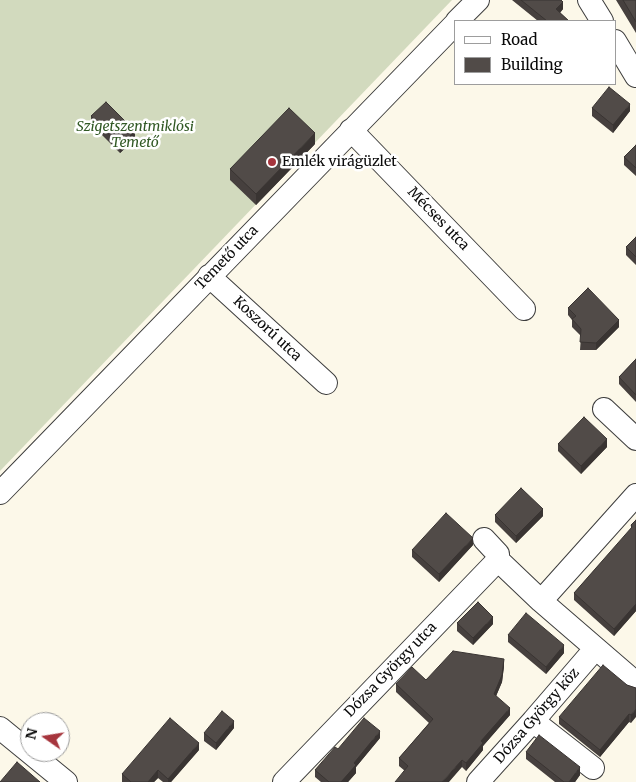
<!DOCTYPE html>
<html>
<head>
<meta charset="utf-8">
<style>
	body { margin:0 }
	#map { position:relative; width:636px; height:782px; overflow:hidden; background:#fcf8e9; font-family:Merriweather,serif }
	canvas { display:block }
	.legend { position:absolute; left:454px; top:20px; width:162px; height:65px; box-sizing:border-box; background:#fff; border:1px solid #9d9d9d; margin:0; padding:6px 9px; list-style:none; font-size:15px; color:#0a0a0a }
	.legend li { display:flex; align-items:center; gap:10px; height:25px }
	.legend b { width:25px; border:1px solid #9d9d9d }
	.north { position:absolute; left:20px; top:712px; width:50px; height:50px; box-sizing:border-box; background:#fff; border:1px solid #9d9d9d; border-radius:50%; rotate:283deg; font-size:14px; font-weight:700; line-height:20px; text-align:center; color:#0a0a0a }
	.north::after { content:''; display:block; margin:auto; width:18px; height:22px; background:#a6353d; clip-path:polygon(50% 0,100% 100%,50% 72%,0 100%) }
</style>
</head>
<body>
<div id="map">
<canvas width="636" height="782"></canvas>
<ul class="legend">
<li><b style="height:6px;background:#fff"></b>Road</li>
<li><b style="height:14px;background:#514b48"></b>Building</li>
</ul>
<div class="north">N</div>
</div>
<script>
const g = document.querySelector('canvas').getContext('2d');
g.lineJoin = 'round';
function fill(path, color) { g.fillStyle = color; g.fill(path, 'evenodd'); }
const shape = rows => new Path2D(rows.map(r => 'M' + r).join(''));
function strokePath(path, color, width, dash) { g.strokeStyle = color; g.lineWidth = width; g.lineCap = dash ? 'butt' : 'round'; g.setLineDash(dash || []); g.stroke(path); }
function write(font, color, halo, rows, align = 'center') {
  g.font = font + ' Merriweather,serif'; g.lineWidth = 5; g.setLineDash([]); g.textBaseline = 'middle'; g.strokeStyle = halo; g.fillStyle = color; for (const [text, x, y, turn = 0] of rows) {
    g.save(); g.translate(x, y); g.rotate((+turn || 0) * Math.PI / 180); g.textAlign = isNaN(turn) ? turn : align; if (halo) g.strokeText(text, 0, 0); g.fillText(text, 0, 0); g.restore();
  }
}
const cemetery = shape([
	[0,0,452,0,0,471]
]);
const minor = shape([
	[589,0,602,21],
	[457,21,478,0],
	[615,41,636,76],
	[351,130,524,309],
	[209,276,326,383],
	[604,409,636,439],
	[0,493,455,24],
	[484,539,498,554,498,560,541,601,636,683],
	[541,601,636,495],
	[533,721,593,768],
	[0,728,66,782],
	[284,782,498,560],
	[478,782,533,721,595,649]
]);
const wall = shape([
	[512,0,561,0,563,9,560,13,569,21,538,21],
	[616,0,636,0,636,33],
	[592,108,630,111,613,133,592,116],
	[91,116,135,139,120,153,91,124],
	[315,144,256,205,230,180,230,169],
	[636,145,636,176,624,165,624,157],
	[636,237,636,265,626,255,626,247],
	[568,308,619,327,596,350,580,350,581,336,572,327,572,320,568,315],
	[636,359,636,402,619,384,619,377],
	[558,444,607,447,581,474,558,451],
	[495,515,543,516,516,543,495,522],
	[636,520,636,611,614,636,574,600,574,593,631,529,631,525],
	[473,545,439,582,412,557,412,550],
	[457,623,493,624,473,645,457,631],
	[508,635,564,653,546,674,508,642],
	[504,666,502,682,496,696,510,715,483,746,483,750,466,771,462,767,405,771,399,766,399,758,429,723,396,692,396,684],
	[627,685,636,688,631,723,629,722,600,757,559,724,559,717],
	[234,728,216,750,204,741,204,733],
	[380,738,356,767,356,773,348,782,321,782,315,777,315,770,338,749],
	[199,750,171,782,163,782,158,778,154,782,122,782,122,774],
	[526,752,580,775,575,782,555,782,526,759]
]);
const shadedWall = shape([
	[563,2,563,9,556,17,556,9],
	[630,104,630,111,613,133,613,125],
	[135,131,135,139,120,153,120,146],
	[315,133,315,144,256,205,256,194],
	[619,320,619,327,596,350,596,343],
	[607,439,607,447,581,474,581,466],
	[543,509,543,516,516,543,516,536],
	[473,538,473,545,439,582,439,574],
	[636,604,636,611,614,636,614,629],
	[493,617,493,624,473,645,473,638],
	[564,645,564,653,546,674,546,667],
	[504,659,504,666,502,682,494,701,494,694],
	[510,708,510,715,483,746,483,750,466,771,466,763,481,741],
	[636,709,636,717,631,723,631,715],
	[629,714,629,722,600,757,600,750],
	[234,721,234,728,216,750,216,743],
	[380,731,380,738,356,767,356,773,348,782,341,782,354,763],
	[199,743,199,750,171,782,168,782,168,779],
	[462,760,462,767,449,782,442,782],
	[580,767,580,775,575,782,569,782],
	[158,770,158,778,154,782,148,782]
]);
const building = shape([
	[521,0,561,0,563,2,556,9,569,21,547,21,521,0],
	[623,0,636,0,636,22,623,0],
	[609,87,630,104,613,125,592,108,609,87],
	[106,102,135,131,120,146,91,116,106,102],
	[289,108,315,133,256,194,230,169,289,108],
	[636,145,636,168,624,157,636,145],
	[636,237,636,257,626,247,636,237],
	[588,288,619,320,596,343,580,342,581,329,572,319,576,316,568,308,588,288],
	[636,359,636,395,619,377,636,359],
	[584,417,607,439,581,466,558,444,584,417],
	[521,488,543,509,516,536,495,515,521,488],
	[446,513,473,538,439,574,412,550,446,513],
	[636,520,636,604,614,629,574,593,632,527,631,525,636,520],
	[478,602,493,617,473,638,457,623,478,602],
	[526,613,564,645,546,667,508,635,526,613],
	[453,651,504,659,502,675,494,694,510,708,481,741,483,743,466,763,462,760,442,782,395,782,408,766,399,758,433,719,396,684,412,667,426,680,453,651],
	[603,665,627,685,636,688,636,709,631,715,629,714,600,750,559,717,603,665],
	[222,711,234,721,216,743,204,733,222,711],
	[170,718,199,743,168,779,158,770,148,782,131,782,122,774,170,718],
	[364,718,380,731,354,763,356,765,341,782,329,782,315,770,335,747,338,749,364,718],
	[539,735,580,767,569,782,564,782,526,752,539,735],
	[17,762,40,782,0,782,17,762]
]);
const markers = [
	[272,162,5,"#a6353d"]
];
const parkNames = [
	["Szigetszentmiklósi",135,127],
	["Temető",135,143]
];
const poiNames = [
	["Emlék virágüzlet",282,162]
];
const streetNames = [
	["Mécses utca",438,219,46],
	["Temető utca",227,258,-46],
	["Koszorú utca",267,329,43],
	["Dózsa György utca",391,670,-46],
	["Dózsa György köz",537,716,-49]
];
fill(cemetery, '#d2dabe');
strokePath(minor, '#3d3d3d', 24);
strokePath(minor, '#fff', 22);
fill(wall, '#46403e');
fill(shadedWall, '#393432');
fill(building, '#514b48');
strokePath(building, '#393432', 1);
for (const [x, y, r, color] of markers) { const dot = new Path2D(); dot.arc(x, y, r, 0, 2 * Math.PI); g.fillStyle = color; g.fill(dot); strokePath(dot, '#fff', 2); }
write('italic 14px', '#305824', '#fff', parkNames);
write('14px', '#0a0a0a', '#fff', poiNames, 'left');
write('14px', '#0a0a0a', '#fff', streetNames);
</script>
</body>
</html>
